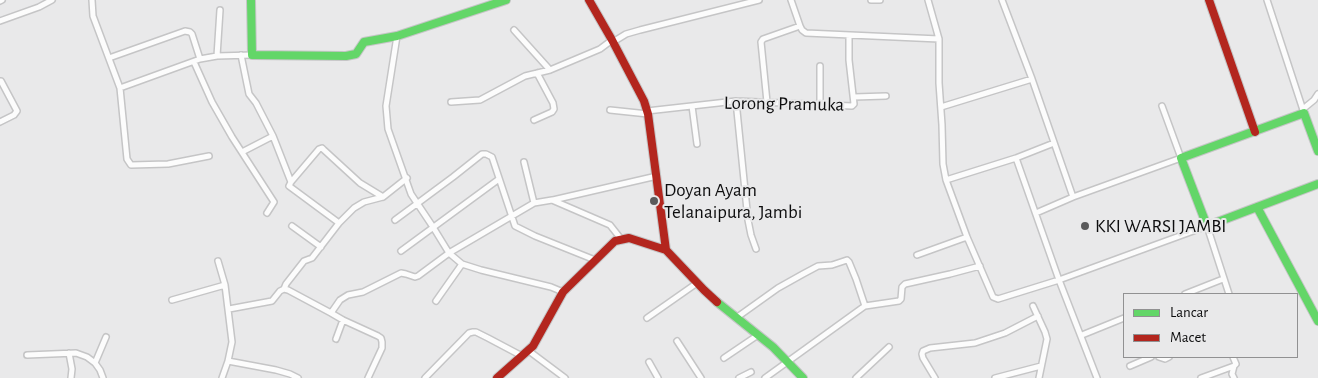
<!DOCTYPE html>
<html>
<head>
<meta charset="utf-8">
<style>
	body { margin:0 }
	#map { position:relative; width:1318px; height:378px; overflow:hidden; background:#e9e9ea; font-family:"Alegreya Sans",sans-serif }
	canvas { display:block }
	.legend { position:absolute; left:1123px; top:293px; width:175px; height:65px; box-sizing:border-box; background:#e9e9ea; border:1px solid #919192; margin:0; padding:6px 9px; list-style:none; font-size:15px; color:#0d0d0e }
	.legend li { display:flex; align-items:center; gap:10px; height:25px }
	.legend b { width:25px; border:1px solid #919192 }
</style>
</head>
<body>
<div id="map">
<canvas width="1318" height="378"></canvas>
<ul class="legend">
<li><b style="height:6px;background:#63d668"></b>Lancar</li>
<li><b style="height:6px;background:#b3261e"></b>Macet</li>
</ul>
</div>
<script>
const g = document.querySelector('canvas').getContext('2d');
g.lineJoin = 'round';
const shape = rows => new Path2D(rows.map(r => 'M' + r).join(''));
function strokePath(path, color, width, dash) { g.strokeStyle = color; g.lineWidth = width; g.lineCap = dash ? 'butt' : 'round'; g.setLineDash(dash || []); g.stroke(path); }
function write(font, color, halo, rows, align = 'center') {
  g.font = font + ' "Alegreya Sans",sans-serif'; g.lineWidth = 4; g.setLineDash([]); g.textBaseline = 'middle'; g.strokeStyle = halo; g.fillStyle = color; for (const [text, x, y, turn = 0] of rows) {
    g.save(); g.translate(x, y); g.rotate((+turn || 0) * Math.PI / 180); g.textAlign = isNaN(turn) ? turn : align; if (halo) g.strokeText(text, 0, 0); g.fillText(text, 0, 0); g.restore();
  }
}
const street = shape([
	[92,0,93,16,120,88],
	[791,0,800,26,802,30,806,33,939,39],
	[871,0,880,0],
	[928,0,939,39,939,83,942,125,943,164,946,180,967,237,993,297,998,299,1059,280,1207,226,1229,294],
	[1002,0,1032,79,1073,197,1181,158,1162,106],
	[1267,0,1304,113],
	[0,1,2,0],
	[0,21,39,7,52,0],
	[514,30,550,70],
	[397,36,386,106,388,129,411,194,433,227,449,253,462,264,481,270,551,287,563,292],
	[613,42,626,34,640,30,759,0],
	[241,55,249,94,256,103,273,136,291,182],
	[217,56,220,10],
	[109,58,185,31,190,32,192,34,200,59],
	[194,62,212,102,232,137,274,202,267,213],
	[0,81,1,81,17,111,14,115,0,122],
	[854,97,886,96],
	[736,101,748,220,751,235,756,249],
	[451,102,480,100,525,76,550,70,581,57,600,49,612,40],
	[767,102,761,42,763,39,800,26],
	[820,104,820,66],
	[692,106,697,144],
	[941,107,1032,79],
	[1303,109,1314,100,1318,94],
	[610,110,648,114],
	[647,111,736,101,852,106,854,104,849,60,849,35],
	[534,120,552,112,554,109,553,103,537,73],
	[242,152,273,136],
	[209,156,168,164,131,165,127,159,120,88,200,59,217,56,252,55],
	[1016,158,1059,280,1097,378],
	[524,162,534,203],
	[946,180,1016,158,1054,143],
	[553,200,657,176],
	[1036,213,1073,197],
	[395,220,453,177,482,154,486,154,492,157,515,226,535,236,595,260],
	[339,223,289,186,291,182,319,149,322,148,324,150,360,183,383,197],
	[292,226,321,247],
	[401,251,499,179],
	[917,255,967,237],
	[218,261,225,285,232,342,228,361,222,378],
	[284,289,286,284,304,261,312,258,339,223,354,208,364,202,383,197,407,178],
	[1185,294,1223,279],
	[172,300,225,285],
	[436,301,462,264],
	[1033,306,1045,332,1047,339,1039,378],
	[229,309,272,301,280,291,284,289,288,290,331,313,343,320,378,336,381,338,382,342,382,348,368,378],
	[331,313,340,300,348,295,363,292,401,273,406,274,415,277,418,276,449,253,534,203,552,200,610,225,621,239],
	[647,318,697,283],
	[736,318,778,288,803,274,818,266,832,265,847,260,849,262,856,279,865,306],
	[1082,335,1124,318],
	[336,339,343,320],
	[677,341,701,378],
	[529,351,565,378],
	[69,353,72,369,71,378],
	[27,355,76,353,87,357,95,363,100,370,103,378],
	[1159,357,1165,359,1169,357],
	[724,358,758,335],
	[228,361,276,370,290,374,298,378],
	[649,362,658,378],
	[95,363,106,337],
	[1130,366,1151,357],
	[425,378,469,333,473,332,476,332,488,338,522,356],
	[739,378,751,372],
	[765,378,862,308,865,306,899,301,901,299,902,287,905,284,950,274,980,266],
	[856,378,889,347],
	[935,378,923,358,922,354,923,351,930,348,975,343,1005,333,1038,316],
	[995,378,1041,366],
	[1201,378,1234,366,1236,364,1233,357],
	[1234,378,1232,374,1234,366]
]);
const fast = shape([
	[251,0,252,55,346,56,356,54,364,42,397,36,506,0],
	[1318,151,1304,113,1181,158,1207,226,1318,184],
	[1257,207,1318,321],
	[717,302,773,347,803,378]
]);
const jam = shape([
	[589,0,612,40,644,101,648,114,666,250,704,290,717,302],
	[1209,0,1255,132],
	[497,378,533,346,563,292,615,241,629,238,666,250]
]);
const markers = [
	[654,201,5,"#5a5a5b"],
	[1085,226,5,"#5a5a5b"]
];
const streetNames = [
	["Lorong Pramuka",784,104,1]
];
const poiNames = [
	["Doyan Ayam",664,190],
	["Telanaipura, Jambi",664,212],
	["KKI WARSI JAMBI",1095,226]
];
strokePath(street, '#c5c5c6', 8);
strokePath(fast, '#c5c5c6', 10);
strokePath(jam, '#c5c5c6', 10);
strokePath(street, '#fcfcfc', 5);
strokePath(fast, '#63d668', 8);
strokePath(jam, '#b3261e', 8);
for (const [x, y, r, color] of markers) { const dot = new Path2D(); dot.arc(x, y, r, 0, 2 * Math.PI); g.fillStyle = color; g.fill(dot); strokePath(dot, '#e9e9ea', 2); }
write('19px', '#0d0d0e', '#e9e9ea', streetNames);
write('19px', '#0d0d0e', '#e9e9ea', poiNames, 'left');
</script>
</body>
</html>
